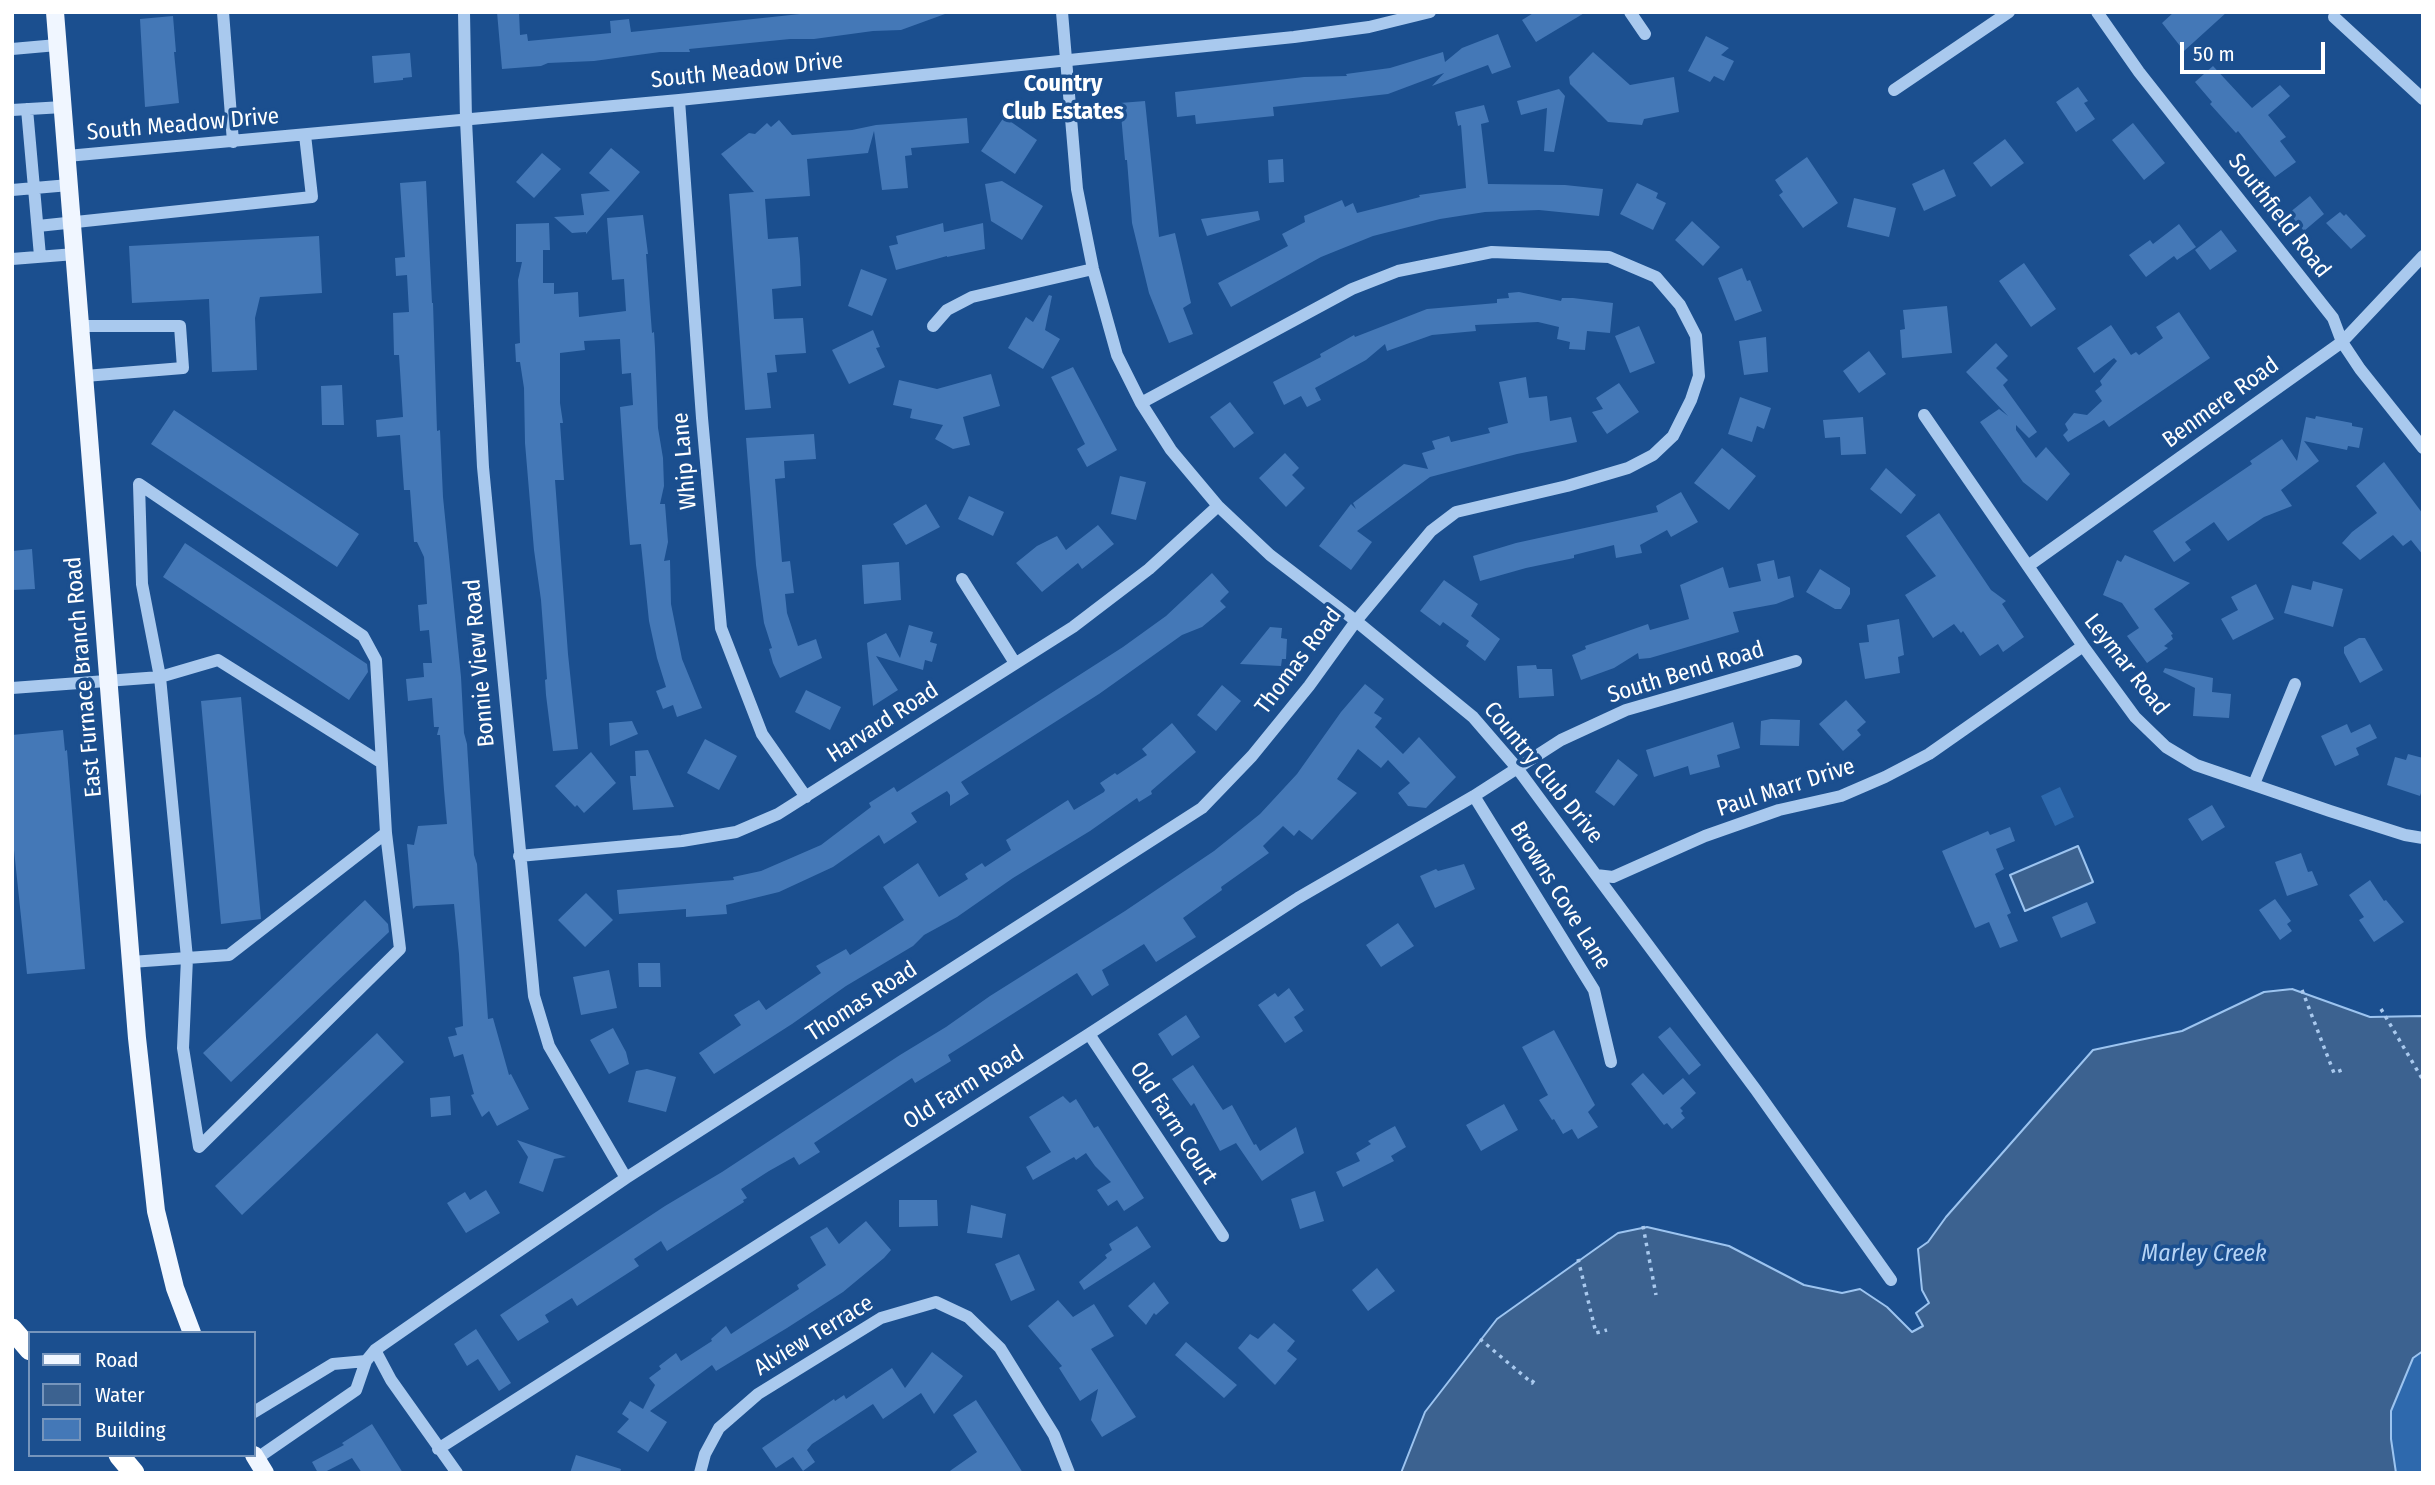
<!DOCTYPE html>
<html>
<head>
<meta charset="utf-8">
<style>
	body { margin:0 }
	#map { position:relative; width:2435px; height:1485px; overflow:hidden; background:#1b4f8f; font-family:"Fira Sans Condensed",sans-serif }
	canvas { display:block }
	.frame { position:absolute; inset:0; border:14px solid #fff; pointer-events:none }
	.legend { position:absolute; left:28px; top:1331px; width:228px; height:126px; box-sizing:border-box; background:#1b4f8f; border:2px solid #7695bc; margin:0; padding:9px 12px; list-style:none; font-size:21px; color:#fff }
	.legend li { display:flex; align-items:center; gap:14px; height:35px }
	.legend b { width:35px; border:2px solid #7695bc }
	.scale { position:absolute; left:2180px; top:42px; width:145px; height:32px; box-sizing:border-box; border:4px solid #fff; border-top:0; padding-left:9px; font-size:21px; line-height:24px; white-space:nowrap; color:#fff; -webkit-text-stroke:5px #1b4f8f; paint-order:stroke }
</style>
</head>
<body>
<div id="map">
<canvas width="2435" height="1485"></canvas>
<div class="frame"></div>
<ul class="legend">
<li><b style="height:9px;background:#f0f6ff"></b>Road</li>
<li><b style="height:19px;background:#3c6290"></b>Water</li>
<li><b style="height:19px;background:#4478b7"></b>Building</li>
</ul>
<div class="scale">50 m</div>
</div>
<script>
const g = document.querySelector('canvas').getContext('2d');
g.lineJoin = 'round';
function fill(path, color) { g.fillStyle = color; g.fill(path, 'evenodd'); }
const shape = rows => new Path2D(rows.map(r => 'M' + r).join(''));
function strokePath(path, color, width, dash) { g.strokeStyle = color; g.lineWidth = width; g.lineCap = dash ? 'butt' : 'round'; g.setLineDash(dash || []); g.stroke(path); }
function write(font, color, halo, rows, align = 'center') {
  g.font = font + ' "Fira Sans Condensed",sans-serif'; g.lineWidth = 7; g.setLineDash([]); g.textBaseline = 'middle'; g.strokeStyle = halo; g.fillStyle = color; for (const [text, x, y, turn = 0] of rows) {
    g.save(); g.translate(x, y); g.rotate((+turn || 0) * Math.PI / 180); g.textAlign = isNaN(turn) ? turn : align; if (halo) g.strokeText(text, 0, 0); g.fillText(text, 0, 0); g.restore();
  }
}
const green = shape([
	[2060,787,2074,817,2055,826,2041,796],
	[2423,1351,2423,1473,2396,1473,2391,1439,2391,1411,2413,1358]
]);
const water = shape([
	[2078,846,2093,882,2025,911,2010,875,2078,846],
	[2292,989,2370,1017,2423,1016,2423,1351,2413,1358,2391,1411,2391,1439,2396,1473,1401,1473,1425,1412,1497,1319,1618,1233,1647,1227,1729,1246,1804,1285,1842,1293,1860,1289,1887,1307,1912,1332,1923,1326,1916,1313,1929,1303,1922,1290,1918,1249,1928,1242,1946,1217,2093,1050,2182,1031,2264,992,2292,989]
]);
const building = shape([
	[497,12,519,12,520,35,527,34,528,41,611,33,610,21,629,19,631,32,819,12,945,14,901,30,873,31,814,39,790,39,689,49,690,52,660,52,594,61,548,63,541,66,502,69],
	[1535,12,1586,12,1536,42,1522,20],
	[2174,12,2227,12,2184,51,2162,23],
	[173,16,176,52,174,52,179,103,145,107,140,19],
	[1498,34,1511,67,1492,74,1488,65,1432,86,1444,73,1388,94,1273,107,1274,116,1196,124,1195,115,1177,117,1175,92,1304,77,1347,76,1346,74,1390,68,1443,52,1445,62,1462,48],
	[1706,36,1729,48,1721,55,1734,61,1724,81,1714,76,1710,82,1688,71],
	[1593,52,1630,85,1674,77,1679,112,1644,119,1642,125,1608,122,1570,84,1569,77],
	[410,53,412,77,403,78,403,80,374,83,372,56],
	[2213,66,2252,108,2280,85,2290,96,2268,115,2286,137,2280,141,2296,162,2275,177,2238,131,2236,133,2210,104,2212,102,2195,82],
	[2078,87,2088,101,2084,103,2095,119,2076,132,2056,102],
	[1559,89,1565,96,1554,152,1544,151,1547,108,1521,115,1517,101],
	[1145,101,1159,237,1175,233,1191,303,1183,308,1193,334,1169,343,1149,293,1132,223,1127,160,1125,160,1120,103],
	[1484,105,1489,122,1481,124,1488,184,1565,185,1603,189,1599,216,1539,210,1485,212,1440,219,1373,236,1321,257,1231,307,1218,283,1288,246,1282,234,1305,222,1304,216,1342,200,1345,207,1353,203,1357,213,1420,197,1419,195,1466,188,1461,125,1458,126,1455,112],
	[1004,117,1037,140,1015,174,981,151],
	[967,118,969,143,911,148,912,155,905,156,908,188,882,190,874,131,868,153,807,159,810,196,765,199,768,239,798,237,800,259,801,286,772,289,774,319,803,318,806,353,775,355,777,372,767,373,771,408,745,410,729,194,754,192,721,154,749,133,755,134,767,123,771,127,779,120,792,135,852,130,876,125],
	[2133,123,2165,163,2144,180,2112,140],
	[2005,139,2024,163,1991,187,1973,163],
	[611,148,640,172,586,234,586,232,572,233,554,217,584,215,581,194,610,191,589,173],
	[542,153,561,169,534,198,516,182],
	[1807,157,1838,203,1803,228,1779,195,1783,192,1775,180],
	[1283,159,1284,182,1269,183,1268,160],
	[1944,169,1956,196,1924,211,1912,184],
	[426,181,432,303,433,303,437,431,440,430,443,497,461,677,464,733,467,744,474,855,477,864,488,1019,493,1018,509,1075,511,1074,529,1109,497,1126,489,1111,482,1117,471,1095,474,1094,463,1054,454,1057,448,1037,457,1035,455,1028,463,1026,459,954,454,904,416,906,413,909,407,844,414,845,418,826,447,824,444,790,440,735,437,735,439,727,434,727,432,698,408,701,406,679,424,677,423,663,432,663,429,630,420,631,418,605,427,604,424,557,417,542,414,542,410,490,404,490,400,435,377,437,376,420,403,417,399,355,394,355,393,313,409,312,407,275,396,276,395,258,405,257,400,183],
	[1002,181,1043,206,1022,240,991,221,985,184],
	[1637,183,1658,193,1656,198,1666,203,1653,230,1620,214],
	[2310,196,2324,214,2304,231,2289,213],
	[1854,198,1896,208,1889,237,1847,227],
	[1258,211,1260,220,1207,236,1201,219],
	[2340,212,2344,216,2346,214,2366,236,2351,249,2326,223],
	[643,215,648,254,646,254,652,333,654,332,655,348,658,428,663,458,664,486,660,504,665,504,668,542,664,561,670,560,671,604,682,659,702,708,677,717,673,705,663,709,656,691,666,687,657,658,649,621,641,544,630,545,626,496,620,407,633,405,631,373,622,374,620,339,584,341,585,350,560,353,560,403,563,423,560,423,564,480,555,480,568,654,578,749,553,751,546,695,545,680,547,679,541,600,534,550,525,443,524,388,520,362,516,362,515,344,520,343,518,280,522,262,516,262,516,224,549,223,550,250,543,250,543,283,554,283,554,294,578,292,579,317,626,311,624,279,612,280,607,218],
	[1692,221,1720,247,1703,266,1675,240],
	[943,223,944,232,983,223,985,249,947,257,947,256,896,270,889,246,898,244,896,236],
	[2179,224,2196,247,2177,260,2174,256,2146,277,2129,255,2150,240,2153,244],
	[2221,230,2237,251,2210,270,2195,250],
	[319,236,322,293,260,297,255,318,257,370,212,372,209,299,132,303,129,246],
	[2024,263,2056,309,2031,327,1999,281],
	[1742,268,1747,281,1750,280,1762,311,1735,321,1718,278],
	[861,269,887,279,872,316,848,306],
	[1519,292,1561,301,1562,298,1573,298,1613,303,1610,333,1587,331,1585,350,1569,349,1570,342,1557,339,1559,327,1538,322,1475,325,1476,331,1432,335,1387,351,1385,344,1366,360,1315,388,1321,400,1307,407,1301,396,1284,405,1273,382,1321,357,1320,354,1354,335,1355,337,1427,309,1497,303,1497,299,1509,298,1508,293],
	[1049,295,1052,296,1045,330,1060,339,1043,369,1008,348,1026,317,1033,322],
	[1947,306,1952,353,1902,358,1900,330,1905,329,1903,310],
	[2179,312,2210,358,2109,427,2104,420,2068,442,2063,435,2068,430,2065,424,2074,413,2087,415,2102,401,2095,391,2102,385,2100,381,2117,361,2114,358,2094,373,2077,348,2111,325,2131,355,2136,352,2139,355,2163,338,2156,327],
	[1639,326,1655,363,1630,373,1615,336],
	[873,330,880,347,876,348,885,367,849,384,832,350],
	[1766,337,1768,372,1744,375,1739,341],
	[1996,343,2008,356,1996,368,2008,380,2003,385,2037,432,2029,438,2016,425,2016,430,2036,458,2046,447,2070,474,2047,501,2023,482,1980,422,1999,409,2008,416,1966,372],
	[1869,351,1886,374,1859,393,1843,371],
	[1073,367,1117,450,1087,467,1077,449,1085,444,1051,377],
	[991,374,1000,406,963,417,970,445,953,449,935,439,943,425,910,418,912,409,893,405,899,380,937,389],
	[1526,377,1529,398,1547,396,1550,421,1571,417,1577,442,1517,454,1430,477,1357,531,1372,542,1351,570,1319,546,1351,504,1356,509,1353,503,1404,464,1428,469,1422,453,1435,449,1432,441,1449,436,1451,442,1490,433,1488,428,1508,423,1499,382],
	[1619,383,1639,412,1607,434,1592,412,1603,409,1596,398],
	[342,385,344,425,322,425,321,386],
	[1740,397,1771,408,1764,429,1757,426,1752,442,1728,434],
	[1230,402,1254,433,1234,448,1210,417],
	[174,410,359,534,337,567,151,444],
	[2316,416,2352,423,2352,426,2363,428,2359,448,2348,446,2347,450,2304,441,2319,461,2281,490,2292,506,2264,517,2228,541,2214,522,2185,542,2191,550,2174,562,2153,531,2252,464,2250,461,2282,439,2297,461,2306,417,2315,419],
	[1863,417,1866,454,1841,455,1840,437,1825,438,1823,420],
	[814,434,816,459,784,461,785,478,775,479,782,562,790,561,794,593,785,594,787,613,798,646,816,639,822,658,780,678,773,663,769,649,772,648,764,623,756,565,746,438],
	[1722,448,1756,476,1729,510,1694,483],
	[1285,453,1299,468,1292,475,1305,488,1286,507,1259,478],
	[2384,462,2423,514,2423,555,2411,540,2403,546,2393,535,2360,560,2342,543,2352,532,2377,513,2356,486],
	[1886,468,1916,495,1901,514,1870,489],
	[1120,476,1146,482,1136,520,1111,514],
	[1681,492,1698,522,1671,537,1667,530,1640,545,1642,553,1616,558,1614,545,1574,555,1574,558,1526,568,1480,581,1473,556,1516,543,1658,512,1656,506],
	[969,496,1004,512,993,536,958,519],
	[926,504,940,527,906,545,893,524],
	[1939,513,1991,590,2006,601,2002,604,2024,637,2003,652,1998,644,1980,656,1963,631,1961,633,1954,624,1933,638,1905,595,1936,576,1906,536],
	[1098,525,1114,544,1082,569,1078,563,1042,592,1016,563,1037,546,1057,536,1066,550],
	[185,543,367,664,368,672,349,700,163,577],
	[32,549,35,589,12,590,12,551],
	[2125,555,2190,583,2154,609,2173,634,2171,635,2173,639,2164,646,2168,648,2147,663,2127,636,2139,628,2122,603,2103,595,2117,560,2121,562],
	[1774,560,1778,579,1790,576,1794,597,1776,604,1733,612,1739,632,1650,658,1639,659,1638,653,1614,668,1581,680,1572,655,1586,649,1585,646,1648,624,1650,630,1689,619,1680,585,1723,567,1729,588,1761,581,1757,564],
	[899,562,901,600,864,604,862,565],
	[1820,569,1850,588,1850,594,1841,609,1835,609,1806,592],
	[1212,573,1229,592,1220,601,1226,607,1202,627,1182,635,1099,694,961,782,969,794,950,806,950,795,947,791,911,813,917,822,884,844,879,835,833,867,779,892,726,905,727,914,686,917,686,909,619,914,617,890,734,880,733,877,761,871,821,845,871,807,869,803,894,787,897,792,1123,647,1166,616],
	[1444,580,1478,604,1471,616,1500,639,1485,661,1466,646,1469,641,1443,622,1440,626,1420,611],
	[2313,581,2343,589,2333,627,2284,613,2292,585,2311,590],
	[2256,584,2274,619,2233,640,2221,619,2238,610,2231,597],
	[1899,619,1904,655,1898,657,1900,673,1865,679,1859,643,1869,642,1867,625],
	[909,625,933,632,930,642,937,644,932,662,925,660,923,670,876,656,898,690,873,706,867,643,886,633,900,658],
	[1270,627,1282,628,1281,638,1287,639,1286,659,1282,659,1281,666,1240,664],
	[2359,638,2365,638,2383,670,2360,683,2344,653,2344,647],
	[1536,665,1537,669,1552,669,1554,696,1519,698,1517,666],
	[2165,668,2213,678,2212,692,2231,694,2229,718,2193,716,2195,688,2163,672],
	[1365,684,1384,699,1374,713,1382,718,1375,727,1403,754,1419,737,1456,777,1426,808,1408,806,1398,793,1410,783,1388,760,1381,768,1358,749,1337,779,1357,793,1312,840,1299,830,1294,836,1283,826,1263,846,1269,853,1221,887,1222,890,1183,918,1196,937,1156,962,1144,944,1102,970,1109,985,1092,996,1077,973,948,1055,951,1061,915,1083,912,1078,814,1143,820,1152,799,1165,794,1157,769,1171,741,1189,747,1198,743,1200,744,1202,667,1251,661,1241,634,1259,639,1266,577,1306,572,1298,545,1315,549,1322,518,1341,500,1315,665,1206,722,1172,900,1055,946,1027,990,996,1125,911,1214,851,1260,814,1297,774,1341,712],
	[1222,685,1241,701,1216,731,1197,715],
	[806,690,841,707,830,730,795,712],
	[241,697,261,919,221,924,201,701],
	[1846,700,1866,722,1857,730,1861,735,1843,751,1819,724],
	[1771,719,1800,720,1799,746,1760,745,1761,721],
	[632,721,638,734,610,746,609,723],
	[1733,722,1740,748,1717,755,1720,767,1690,775,1688,766,1654,777,1646,750],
	[1172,723,1196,752,1151,791,1152,794,1139,802,1137,798,1090,831,1013,878,957,917,924,935,913,946,846,986,792,1024,714,1074,699,1053,741,1025,734,1015,759,1000,766,1010,821,973,816,966,846,949,850,955,904,920,883,887,918,863,939,897,968,879,965,874,982,863,985,867,1011,850,1006,840,1068,800,1074,810,1104,792,1105,790,1100,783,1115,773,1117,775,1147,755,1142,749],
	[2347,724,2351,733,2370,724,2377,738,2356,748,2359,755,2335,766,2321,736],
	[63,730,65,751,67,750,85,969,27,974,12,831,12,735],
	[705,739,737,756,719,790,687,773],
	[648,750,674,807,633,810,630,776,636,776,635,751],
	[591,752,616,783,584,813,577,805,575,807,555,786],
	[2408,754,2423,758,2423,787,2420,796,2387,785,2395,757,2406,760],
	[1618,759,1638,775,1614,806,1595,792],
	[2212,805,2225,827,2202,841,2188,819],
	[2010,827,2015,841,1996,849,2004,869,1995,874,2011,913,2007,915,2018,941,2000,948,1989,922,1975,928,1942,851,1988,831,1990,835],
	[2301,853,2308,872,2312,871,2318,885,2287,896,2275,862],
	[1464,864,1475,889,1435,908,1420,876,1436,869,1438,871],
	[2370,880,2384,901,2386,900,2404,922,2374,942,2359,920,2364,917,2349,895],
	[586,893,613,920,585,947,558,920],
	[2275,899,2291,921,2287,924,2292,931,2280,940,2259,910],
	[365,900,388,924,389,932,231,1082,203,1053],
	[2087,902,2096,923,2061,938,2052,917],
	[1398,923,1414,946,1381,967,1366,945],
	[638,963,660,963,661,987,639,987],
	[609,970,617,1008,581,1015,573,977],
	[1289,988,1304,1010,1294,1017,1303,1031,1285,1043,1258,1005,1275,993,1278,997],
	[1186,1015,1200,1037,1172,1056,1158,1034],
	[1670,1027,1701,1065,1689,1075,1658,1037],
	[613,1028,626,1052,629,1064,609,1074,590,1040],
	[1554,1030,1595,1105,1588,1112,1598,1127,1578,1139,1572,1129,1563,1134,1554,1119,1552,1120,1539,1100,1548,1095,1522,1047],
	[377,1033,404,1062,242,1215,215,1186],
	[1193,1065,1223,1110,1232,1105,1254,1145,1256,1144,1260,1151,1296,1127,1304,1153,1262,1181,1236,1143,1220,1151,1194,1103,1191,1106,1172,1079],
	[647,1069,676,1077,666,1112,628,1102,636,1071],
	[1643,1073,1663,1095,1683,1078,1696,1093,1680,1108,1683,1111,1681,1113,1685,1118,1672,1129,1667,1123,1664,1125,1631,1084],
	[450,1096,451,1115,431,1117,430,1098],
	[1063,1096,1070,1103,1076,1099,1094,1128,1098,1126,1144,1198,1124,1211,1117,1200,1108,1206,1097,1190,1111,1182,1095,1166,1086,1153,1076,1160,1074,1157,1033,1180,1026,1167,1051,1152,1029,1117],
	[1504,1104,1518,1130,1481,1151,1466,1125],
	[1395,1126,1406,1147,1391,1156,1394,1161,1343,1187,1336,1172,1360,1161,1356,1153,1371,1144,1368,1141,1375,1137],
	[517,1140,566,1157,554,1159,543,1192,519,1183,528,1157],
	[486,1190,500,1213,466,1233,447,1203,465,1192,470,1200],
	[1315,1191,1324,1221,1300,1229,1291,1199],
	[899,1200,937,1200,938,1226,899,1227],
	[971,1205,1006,1214,1002,1238,967,1233],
	[866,1221,891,1250,884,1258,843,1292,787,1328,716,1371,712,1365,650,1411,667,1422,648,1452,617,1432,629,1419,622,1414,630,1401,643,1409,655,1385,649,1378,661,1369,659,1366,676,1353,681,1361,712,1341,711,1339,726,1326,731,1334,799,1289,797,1285,826,1265,810,1237,827,1227,839,1244],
	[1137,1226,1151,1247,1084,1290,1079,1282,1107,1258,1105,1255,1112,1250,1109,1244],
	[1019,1254,1035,1290,1011,1301,995,1264],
	[1377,1268,1395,1291,1368,1311,1352,1290],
	[1154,1282,1169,1303,1156,1315,1154,1313,1146,1325,1128,1306],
	[1058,1300,1073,1317,1094,1304,1114,1336,1091,1349,1136,1417,1102,1437,1091,1420,1098,1389,1080,1401,1059,1368,1062,1366,1028,1326],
	[1274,1323,1295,1341,1287,1351,1297,1359,1275,1385,1238,1348,1250,1334,1258,1339],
	[476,1329,511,1383,499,1391,478,1359,467,1366,454,1344],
	[1186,1342,1237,1385,1224,1398,1175,1355],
	[932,1352,963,1376,934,1414,921,1393,883,1419,873,1404,812,1444,807,1450,815,1462,803,1471,793,1457,776,1468,762,1448,834,1399,835,1401,844,1395,846,1399,892,1368,905,1388],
	[976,1400,1006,1446,1023,1473,947,1473,977,1452,953,1415],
	[372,1424,403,1473,362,1473,352,1458,323,1473,318,1473,312,1462,344,1445,342,1443],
	[576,1455,621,1469,620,1473,570,1473]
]);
const path = shape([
	[2302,990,2334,1073,2342,1070],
	[2381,1009,2423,1080],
	[1643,1226,1656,1295],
	[1578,1259,1596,1333,1607,1330],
	[1480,1339,1532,1383,1536,1377]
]);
const minor = shape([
	[223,12,233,142],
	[464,12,466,120,483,467,534,996,549,1046,626,1178],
	[1062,12,1077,189,1093,269,1117,355,1141,403,1171,450,1218,506,1270,555,1356,621,1473,717,1517,768,1596,875,1756,1090,1891,1280],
	[1630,12,1645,34],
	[2097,12,2139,72,2333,318,2342,342,2360,369,2423,448],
	[2334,17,2423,99],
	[12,49,57,45],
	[1894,90,2009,12],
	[679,100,702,418,721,628,762,734,806,797],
	[27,109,40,256],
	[12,110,63,107],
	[67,156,679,100,1294,37,1369,27,1430,12],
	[12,190,69,185],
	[38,226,312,197,305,135],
	[12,259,75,254],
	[80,326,180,326,183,368,85,376],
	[933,326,947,310,972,297,1093,269],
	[1924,415,2083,646,2135,717,2166,747,2196,765,2330,811,2405,835,2423,838],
	[2028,566,2342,342,2423,256],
	[962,579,1015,663],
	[12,688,160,677,218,660,382,763],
	[2254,784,2295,684],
	[1474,796,1594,990,1611,1062],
	[519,856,682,841,736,832,778,814,1073,627,1149,569,1218,506],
	[1596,875,1613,877,1705,836,1779,810,1841,796,1885,777,1929,754,2083,646],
	[131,962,229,955,386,833,376,660,363,636,139,484,142,584,160,677,187,958,183,1048,199,1147,400,949,386,833],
	[1089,1034,1223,1236],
	[375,1350,391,1380,457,1473],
	[254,1412,333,1364,366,1361],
	[438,1449,1089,1034,1298,898,1474,796,1561,740,1626,710,1796,661],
	[256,1459,356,1390,366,1361,375,1350,444,1302,626,1178,1202,808,1252,756,1309,686,1356,621,1431,531,1456,512,1567,486,1628,468,1653,455,1673,436,1691,400,1699,376,1696,336,1680,305,1656,277,1609,257,1492,252,1398,271,1352,289,1141,403],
	[700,1473,705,1454,719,1428,758,1394,881,1318,936,1302,968,1317,1000,1348,1054,1435,1069,1473]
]);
const major = shape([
	[55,12,137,1038,156,1211,175,1288,192,1333],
	[254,1455,265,1473]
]);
const highway = shape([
	[12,1329,30,1350],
	[119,1455,134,1473]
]);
const streetNames = [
	["South Meadow Drive",747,71,-6],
	["South Meadow Drive",183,125,-5],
	["Southfield Road",2279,216,52],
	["Benmere Road",2221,403,-36],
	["Whip Lane",685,461,-95],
	["Thomas Road",1299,661,-53],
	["Bonnie View Road",480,663,-95],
	["Leymar Road",2126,665,52],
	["South Bend Road",1686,673,-17],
	["East Furnace Branch Road",84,677,-95],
	["Harvard Road",883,723,-33],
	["Country Club Drive",1543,773,51],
	["Paul Marr Drive",1786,788,-18],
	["Browns Cove Lane",1560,896,58],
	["Thomas Road",862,1002,-33],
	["Old Farm Road",964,1088,-32],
	["Old Farm Court",1173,1123,57],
	["Alview Terrace",814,1336,-31]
];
const neighbourhoodNames = [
	["Country",1063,84],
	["Club Estates",1063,112]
];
const waterNames = [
	["Marley Creek",2204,1254]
];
fill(green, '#2e69ad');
fill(water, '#3c6290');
strokePath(water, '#9cc4f0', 2);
fill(building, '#4478b7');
strokePath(path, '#a9c9ee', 3.5, [3.5, 5]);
strokePath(minor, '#a9c9ee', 12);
strokePath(major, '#f0f6ff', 18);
strokePath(highway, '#fff', 21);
write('23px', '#fff', '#1b4f8f', streetNames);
write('bold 24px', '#fff', '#1b4f8f', neighbourhoodNames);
write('italic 24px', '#b5d3f5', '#1b4f8f', waterNames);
</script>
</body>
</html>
